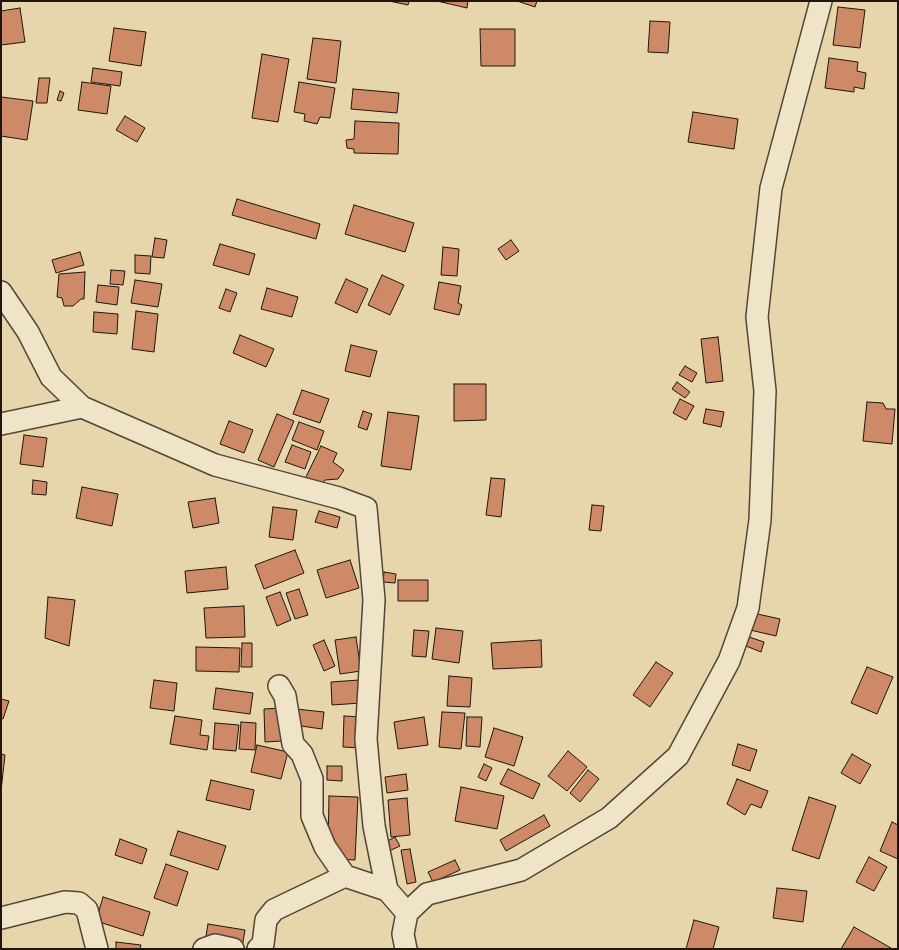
<!DOCTYPE html>
<html>
<head>
<meta charset="utf-8">
<style>
	body { margin:0 }
	#map { position:relative; width:899px; height:950px; overflow:hidden; background:#e7d6ab; font-family:"IM FELL English",serif }
	canvas { display:block }
	.frame { position:absolute; inset:0; border:2px solid #20160f; pointer-events:none }
</style>
</head>
<body>
<div id="map">
<canvas width="899" height="950"></canvas>
<div class="frame"></div>
</div>
<script>
const g = document.querySelector('canvas').getContext('2d');
g.lineJoin = 'round';
function fill(path, color) { g.fillStyle = color; g.fill(path, 'evenodd'); }
const shape = rows => new Path2D(rows.map(r => 'M' + r).join(''));
function strokePath(path, color, width, dash) { g.strokeStyle = color; g.lineWidth = width; g.lineCap = dash ? 'butt' : 'round'; g.setLineDash(dash || []); g.stroke(path); }
const building = shape([
	[389,1,409,1,408,5,389,1],
	[437,1,468,1,467,8,437,1],
	[517,1,537,1,535,7,517,1],
	[838,7,865,10,860,48,833,45,838,7],
	[20,8,25,42,1,45,1,11,20,8],
	[650,21,670,22,668,53,648,52,650,21],
	[114,28,146,32,141,66,109,61,114,28],
	[480,29,515,29,515,66,481,66,480,29],
	[313,38,341,41,336,83,307,79,313,38],
	[262,54,289,59,278,122,252,118,262,54],
	[829,58,858,62,857,71,866,73,864,89,854,87,854,92,825,88,829,58],
	[93,68,122,72,120,86,91,82,93,68],
	[39,78,50,78,47,103,36,103,39,78],
	[82,82,111,86,107,114,78,110,82,82],
	[299,82,335,88,330,118,320,117,317,124,304,121,305,114,294,112,299,82],
	[353,89,399,93,397,113,351,109,353,89],
	[60,91,64,93,61,101,57,100,60,91],
	[1,97,33,101,27,140,1,136,1,97],
	[693,112,738,119,734,149,688,142,693,112],
	[125,116,145,128,137,142,116,130,125,116],
	[355,121,399,123,398,154,354,153,354,149,347,148,346,140,354,139,355,121],
	[237,199,320,224,316,239,232,215,237,199],
	[354,205,414,223,405,252,345,234,354,205],
	[155,238,167,240,164,258,152,257,155,238],
	[511,240,519,251,506,260,498,249,511,240],
	[220,244,255,254,249,275,213,265,220,244],
	[443,247,459,249,457,276,441,275,443,247],
	[80,252,84,265,56,273,52,260,80,252],
	[135,255,151,256,150,274,135,273,135,255],
	[111,270,125,271,123,285,110,284,111,270],
	[85,272,84,299,81,299,73,306,64,306,62,298,57,297,59,274,85,272],
	[382,275,404,285,390,315,368,305,382,275],
	[346,279,368,289,357,313,335,303,346,279],
	[135,280,162,284,158,307,131,303,135,280],
	[439,282,461,286,458,303,462,305,459,315,434,309,439,282],
	[98,285,119,287,117,305,96,302,98,285],
	[267,288,298,297,292,317,261,309,267,288],
	[226,289,237,293,230,312,219,308,226,289],
	[136,311,158,314,154,352,132,349,136,311],
	[94,312,118,314,117,334,93,332,94,312],
	[240,335,274,349,266,367,233,353,240,335],
	[718,337,723,381,706,383,701,339,718,337],
	[351,345,377,351,370,377,345,371,351,345],
	[685,366,697,373,692,382,679,375,685,366],
	[677,382,690,392,685,398,672,389,677,382],
	[454,384,486,384,486,420,454,421,454,384],
	[302,390,329,399,320,423,293,414,302,390],
	[680,399,694,406,686,420,673,413,680,399],
	[867,402,883,403,886,409,895,409,892,444,863,441,867,402],
	[706,409,724,412,721,427,703,423,706,409],
	[363,411,372,414,367,430,358,427,363,411],
	[388,412,419,416,411,470,381,466,388,412],
	[277,414,294,421,274,467,258,460,277,414],
	[229,421,253,430,244,453,220,444,229,421],
	[299,422,324,431,317,450,292,440,299,422],
	[24,435,47,438,43,467,20,464,24,435],
	[292,445,311,452,305,469,285,462,292,445],
	[321,446,337,453,333,462,344,470,338,479,325,480,320,486,305,479,321,446],
	[491,478,505,479,501,517,486,515,491,478],
	[33,480,47,482,46,495,32,494,33,480],
	[82,487,118,494,112,526,76,518,82,487],
	[215,498,219,523,193,528,188,502,215,498],
	[592,505,604,506,601,531,589,530,592,505],
	[273,507,297,510,293,540,269,537,273,507],
	[319,511,340,517,337,528,315,522,319,511],
	[295,550,304,573,264,589,255,565,295,550],
	[350,560,359,588,326,598,317,570,350,560],
	[226,567,228,589,187,593,185,571,226,567],
	[384,572,396,574,395,583,383,582,384,572],
	[398,580,428,580,428,601,398,601,398,580],
	[299,589,308,615,295,619,286,593,299,589],
	[280,592,291,620,277,626,266,597,280,592],
	[48,597,75,600,69,646,45,638,48,597],
	[244,606,245,637,206,638,204,608,244,606],
	[753,613,780,619,776,636,750,630,753,613],
	[436,628,463,631,459,663,432,659,436,628],
	[414,630,429,631,426,657,412,656,414,630],
	[356,637,361,671,340,674,335,640,356,637],
	[749,637,764,642,761,652,746,646,749,637],
	[324,640,335,666,324,671,313,645,324,640],
	[541,640,542,667,493,669,491,643,541,640],
	[242,643,252,643,252,667,241,667,242,643],
	[196,647,240,648,239,672,196,671,196,647],
	[656,662,673,673,650,707,633,695,656,662],
	[867,667,893,677,877,714,851,703,867,667],
	[449,676,472,678,470,707,447,706,449,676],
	[154,680,177,683,174,711,150,708,154,680],
	[359,680,361,703,332,705,331,682,359,680],
	[216,688,253,693,250,714,213,709,216,688],
	[1,699,9,701,3,719,1,718,1,699],
	[281,708,282,741,265,742,264,709,281,708],
	[296,709,324,712,322,729,294,725,296,709],
	[442,712,465,713,461,749,439,747,442,712],
	[175,716,202,720,200,735,209,736,207,750,170,744,175,716],
	[344,716,362,717,360,748,343,747,344,716],
	[424,717,428,745,398,749,394,722,424,717],
	[467,717,482,717,480,747,466,746,467,717],
	[241,722,256,723,255,750,239,749,241,722],
	[215,723,239,725,236,751,213,749,215,723],
	[494,728,523,737,514,766,485,757,494,728],
	[738,744,757,750,750,771,732,765,738,744],
	[257,745,288,752,281,779,251,772,257,745],
	[568,751,587,767,567,791,548,776,568,751],
	[1,754,5,755,1,791,1,754],
	[852,754,871,765,860,784,841,773,852,754],
	[484,764,492,768,486,781,478,777,484,764],
	[327,766,342,766,342,781,327,780,327,766],
	[508,769,540,784,533,799,500,784,508,769],
	[588,770,599,779,580,802,570,793,588,770],
	[406,774,408,790,387,793,385,777,406,774],
	[737,779,768,791,761,808,751,804,745,815,727,804,737,779],
	[211,780,254,790,250,810,206,800,211,780],
	[461,787,504,796,497,829,455,821,461,787],
	[329,796,358,797,355,860,336,859,328,849,329,796],
	[809,797,836,806,819,859,792,850,809,797],
	[407,798,410,835,391,837,388,800,407,798],
	[544,815,550,826,506,851,500,840,544,815],
	[892,822,898,825,898,859,880,851,892,822],
	[178,831,226,846,218,870,170,855,178,831],
	[395,837,400,846,389,851,384,843,395,837],
	[120,839,147,849,142,864,115,855,120,839],
	[410,849,416,882,407,884,401,850,410,849],
	[869,857,887,867,874,891,856,882,869,857],
	[455,860,460,870,433,882,428,872,455,860],
	[166,864,188,872,177,906,154,898,166,864],
	[777,888,807,891,803,922,773,918,777,888],
	[103,897,150,912,143,936,96,921,103,897],
	[694,920,719,927,713,949,686,949,694,920],
	[208,924,245,930,242,948,205,942,208,924],
	[854,927,891,948,891,949,841,949,854,927],
	[116,942,141,945,140,949,116,949,116,942]
]);
const minor = shape([
	[1,292,28,332,51,377,82,407,1,424],
	[82,407,215,465,339,498,366,508,374,600,366,739,374,826,387,890],
	[279,686,285,696,293,744,302,754,312,779,312,816,325,847,345,876,387,890,407,913],
	[1,918,65,902,79,903,87,910,97,949],
	[204,949,215,945,233,949],
	[258,949,263,944,266,920,274,910,345,876],
	[406,949,403,934,407,913,427,894,521,870,609,818,678,756,729,661,748,608,760,520,765,391,757,317,771,188,821,1]
]);
fill(building, '#ce8966');
strokePath(building, '#20160f', 1);
strokePath(minor, '#524636', 24);
strokePath(minor, '#efe4c8', 21);
</script>
</body>
</html>
